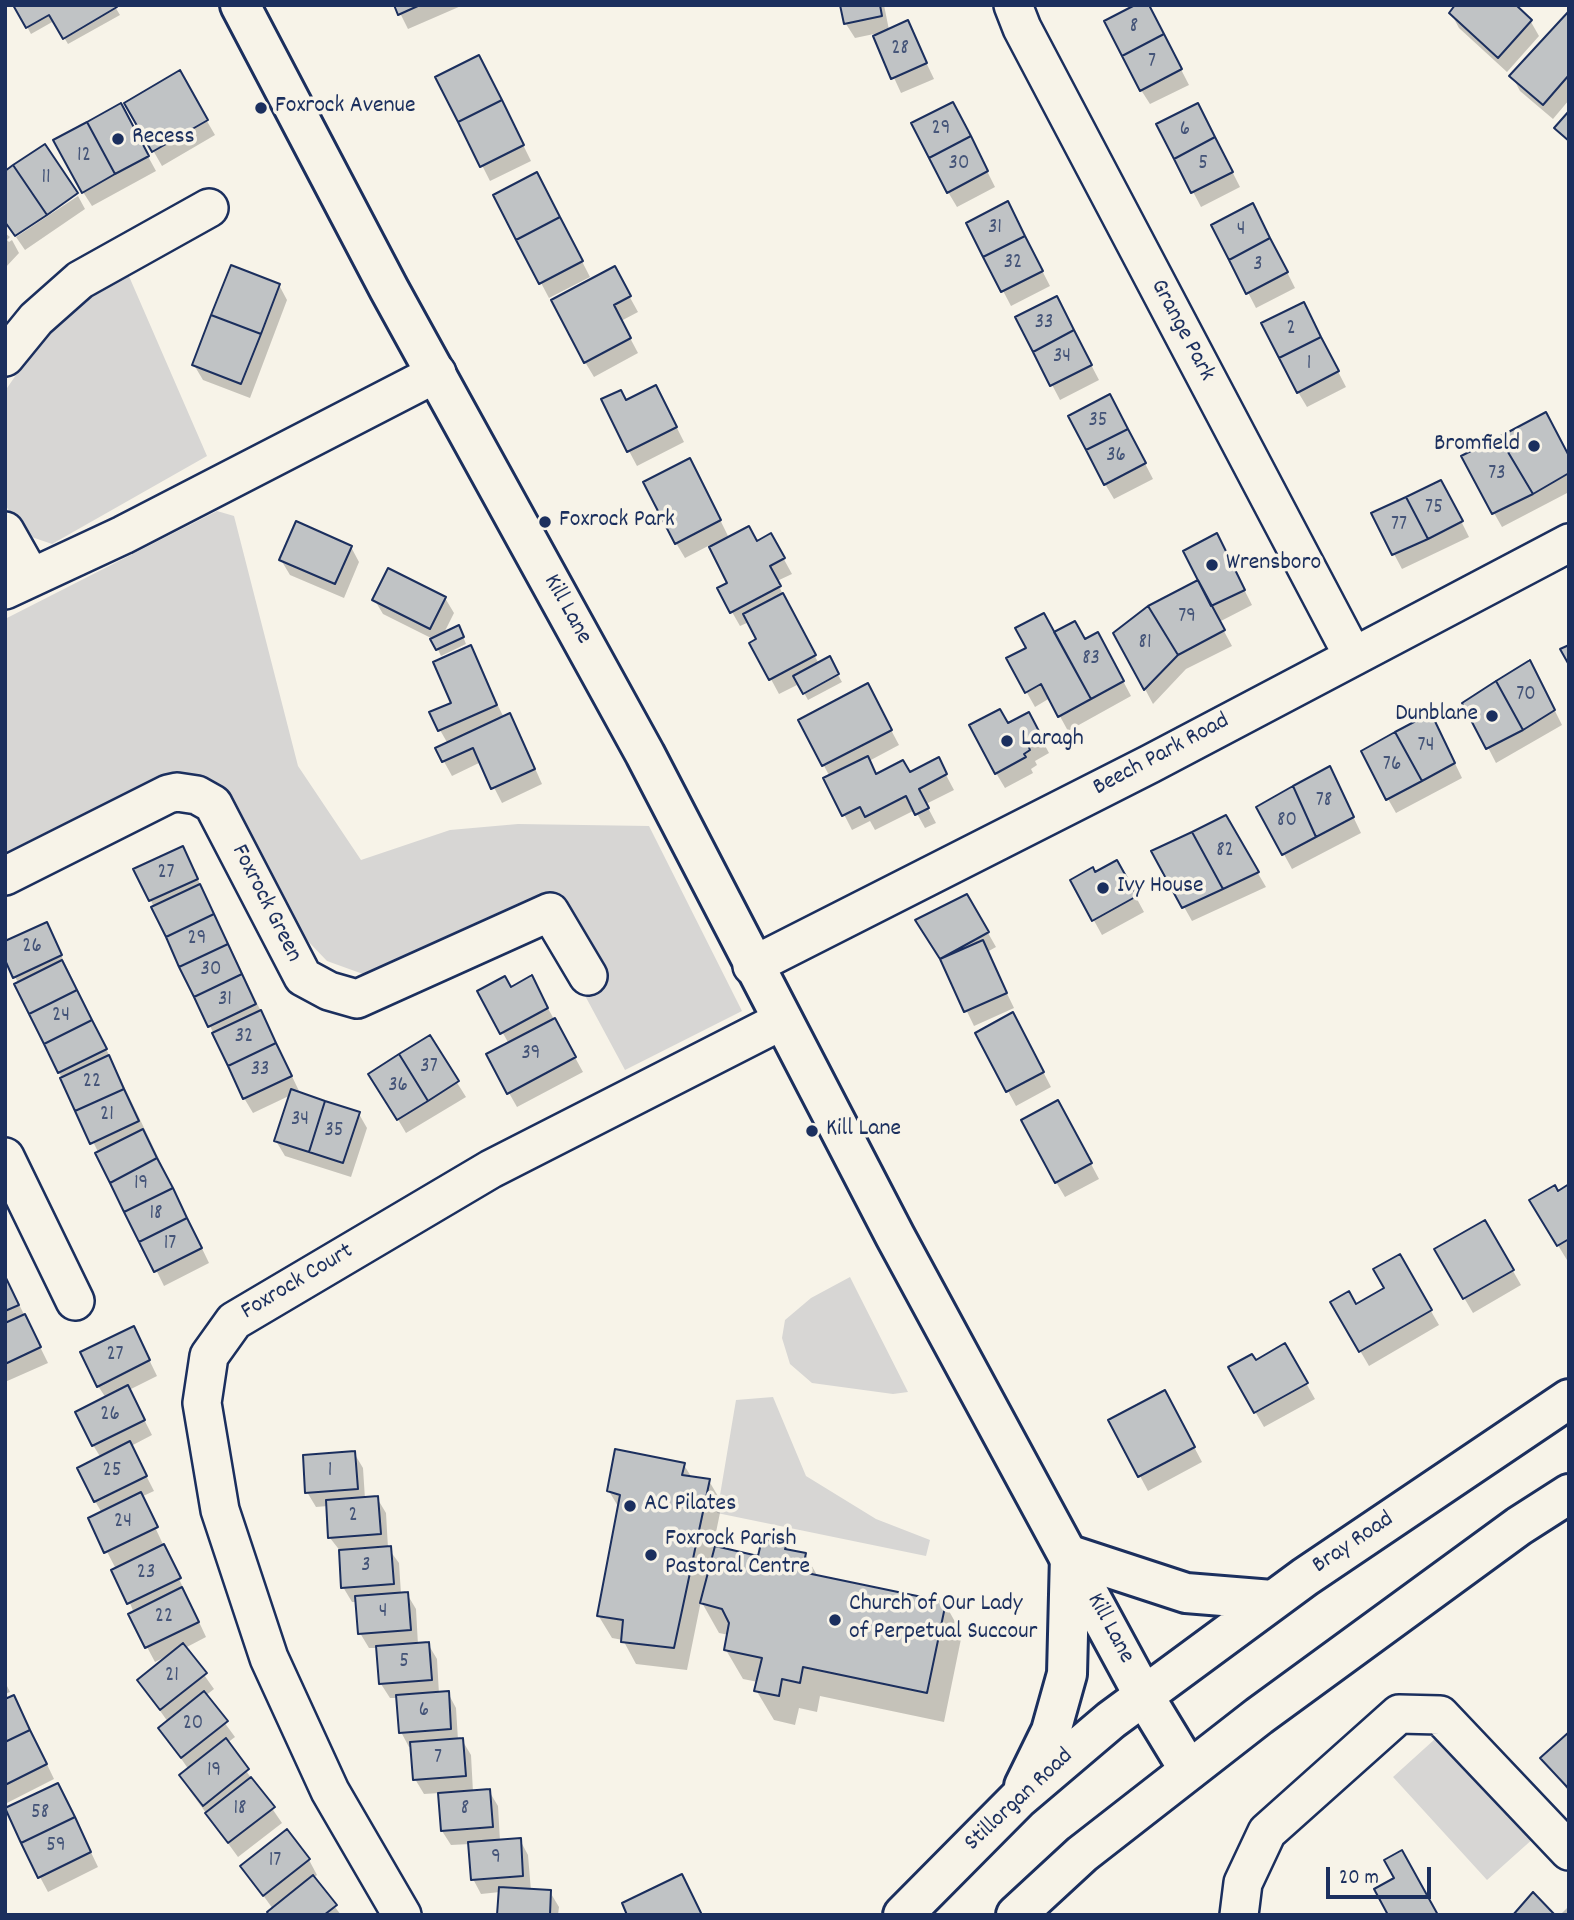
<!DOCTYPE html>
<html>
<head>
<meta charset="utf-8">
<style>
	body { margin:0 }
	#map { position:relative; width:1574px; height:1920px; overflow:hidden; background:#f7f3e8; font-family:Dekko,sans-serif }
	canvas { display:block }
	.frame { position:absolute; inset:0; border:7px solid #1b2f5e; pointer-events:none }
	.scale { position:absolute; left:1326px; top:1867px; width:105px; height:32px; box-sizing:border-box; border:4px solid #1b2f5e; border-top:0; padding-left:9px; font-size:21px; line-height:24px; white-space:nowrap; color:#1b2f5e; -webkit-text-stroke:5px #f7f3e8; paint-order:stroke }
</style>
</head>
<body>
<div id="map">
<canvas width="1574" height="1920"></canvas>
<div class="frame"></div>
<div class="scale">20 m</div>
</div>
<script>
const g = document.querySelector('canvas').getContext('2d');
g.lineJoin = 'round';
function fill(path, color) { g.fillStyle = color; g.fill(path, 'evenodd'); }
const shape = rows => new Path2D(rows.map(r => 'M' + r).join(''));
function strokePath(path, color, width, dash) { g.strokeStyle = color; g.lineWidth = width; g.lineCap = dash ? 'butt' : 'round'; g.setLineDash(dash || []); g.stroke(path); }
function write(font, color, halo, rows, align = 'center') {
  g.font = font + ' Dekko,sans-serif'; g.lineWidth = 7; g.setLineDash([]); g.textBaseline = 'middle'; g.strokeStyle = halo; g.fillStyle = color; for (const [text, x, y, turn = 0] of rows) {
    g.save(); g.translate(x, y); g.rotate((+turn || 0) * Math.PI / 180); g.textAlign = isNaN(turn) ? turn : align; if (halo) g.strokeText(text, 0, 0); g.fillText(text, 0, 0); g.restore();
  }
}
const green = shape([
	[128,274,207,456,52,544,23,534,5,504,5,391,29,356,45,321],
	[217,511,234,516,298,766,361,860,450,830,518,824,649,826,742,1011,625,1070,532,897,363,974,327,961,302,935,233,797,204,779,171,772,5,858,5,619],
	[850,1277,858,1293,908,1392,893,1394,812,1383,790,1364,782,1338,785,1320,811,1298],
	[773,1397,806,1476,876,1519,930,1540,926,1556,717,1513,736,1400],
	[1435,1739,1455,1761,1461,1756,1535,1837,1487,1880,1393,1777]
]);
const shadow = shape([
	[15,5,114,5,120,15,68,44,54,21,31,34],
	[396,5,461,6,408,29],
	[842,5,884,5,889,30,907,22,934,79,901,93,874,34,855,38,846,24],
	[1513,5,1531,22,1539,36,1507,72,1459,28,1451,13],
	[1569,14,1569,100,1553,119,1520,91,1512,76],
	[1154,17,1189,85,1150,104,1141,90],
	[487,72,531,161,490,181,438,78],
	[179,73,215,135,162,166,126,103],
	[961,119,995,187,957,207,948,192],
	[128,120,156,171,92,206,83,192],
	[1206,120,1240,187,1201,207,1158,125],
	[545,189,590,277,549,298,495,196],
	[78,196,85,209,25,250,16,237],
	[1015,218,1050,286,1011,306,968,224],
	[1261,220,1295,288,1256,308,1213,225],
	[5,233,10,237,7,240,9,242,12,240,19,253,5,268],
	[622,283,638,312,621,321,638,353,594,377,585,362],
	[279,285,287,300,250,398,203,380,194,365],
	[1064,313,1099,380,1060,400,1017,318],
	[1311,319,1346,387,1307,407,1298,392],
	[626,402,664,402,684,442,637,466,629,451],
	[1118,411,1153,479,1114,499,1105,484],
	[1569,457,1569,492,1502,527,1494,513],
	[698,475,729,538,757,543,771,536,792,574,777,581,786,602,819,664,829,659,842,682,808,700,799,684,779,694,752,644,759,640,749,622,740,626,732,612,730,584,710,545,685,558,676,543],
	[1449,497,1469,537,1402,569,1394,554],
	[351,547,359,562,344,598,290,575,281,560],
	[1224,550,1252,605,1219,622,1232,646,1186,669,1153,704,1115,633,1200,580],
	[445,598,454,613,443,635,462,634,466,644,441,656,433,639,383,614,374,599],
	[1054,634,1106,649,1131,696,1068,731,1050,698,1035,707,1008,659],
	[470,648,504,718,509,716,518,730,542,784,502,803,481,762,452,776,437,749,448,744,440,730,453,704],
	[1538,677,1562,725,1496,763,1465,703],
	[875,700,899,745,869,761,877,776,909,774,938,760,954,790,926,804,936,823,925,828,915,810,875,830,870,821,852,830,826,779,830,777,800,721],
	[1028,714,1049,753,1035,761,1037,765,1031,769,1033,773,1005,788,996,773,1008,725],
	[1439,730,1462,778,1396,813,1388,799],
	[1337,783,1361,833,1292,869,1258,807],
	[1225,817,1266,887,1192,921,1153,852],
	[190,863,299,1091,296,1093,359,1114,367,1128,351,1177,285,1156,276,1141,291,1095,253,1113,244,1098,136,869],
	[1095,874,1125,877,1144,912,1102,935,1072,881],
	[967,896,996,947,987,952,1014,1008,974,1026,944,964,926,935],
	[46,924,209,1263,164,1286,16,985,19,984,15,977],
	[510,989,539,992,583,1072,517,1107,509,1093,509,1044,480,992],
	[1021,1029,1051,1087,1016,1106,977,1034],
	[429,1038,466,1097,406,1133,371,1074],
	[1066,1117,1099,1179,1065,1197,1056,1182],
	[1569,1186,1569,1259,1567,1260,1531,1201,1558,1193],
	[1485,1222,1521,1285,1473,1313,1436,1250],
	[1399,1256,1439,1325,1369,1366,1332,1303,1356,1306,1386,1288],
	[5,1276,48,1363,5,1382],
	[141,1343,157,1376,129,1390,152,1435,131,1446,154,1491,141,1497,206,1637,185,1648,214,1689,205,1696,235,1737,227,1743,282,1823,238,1857,190,1791,182,1776,189,1770,160,1728,168,1722,139,1681,167,1656,155,1662,147,1647,131,1614,134,1613,116,1569,90,1519,102,1513,95,1501,101,1458,93,1445,106,1398,98,1386],
	[1285,1346,1315,1399,1264,1427,1230,1368,1255,1362],
	[1173,1407,1202,1462,1148,1491,1140,1476],
	[354,1453,363,1468,365,1499,377,1498,386,1513,388,1548,399,1563,401,1594,407,1594,416,1609,418,1645,428,1644,437,1659,439,1694,448,1693,456,1708,458,1740,462,1740,471,1755,473,1792,489,1791,498,1806,500,1841,520,1840,528,1855,531,1891,550,1892,559,1907,558,1915,499,1915,500,1892,481,1894,473,1879,470,1844,451,1845,442,1831,440,1793,424,1794,415,1779,412,1747,409,1747,401,1732,398,1698,390,1698,381,1684,378,1648,369,1648,360,1633,358,1602,352,1602,343,1587,341,1552,330,1538,328,1506,316,1507,307,1492],
	[684,1465,692,1478,709,1481,722,1503,713,1547,759,1558,786,1546,789,1551,805,1554,818,1577,945,1604,962,1634,944,1722,820,1696,817,1712,799,1708,795,1725,774,1720,756,1690,758,1682,743,1679,726,1650,729,1635,719,1633,701,1601,687,1670,636,1664,623,1640,612,1638,598,1615,619,1508,609,1491],
	[5,1682,10,1692,5,1694],
	[5,1701,22,1712,54,1779,5,1804],
	[1569,1734,1569,1792,1543,1758],
	[66,1800,98,1867,48,1892,40,1877],
	[286,1832,309,1860,317,1875,313,1878,341,1915,270,1915,273,1909,242,1866],
	[1569,1906,1569,1915,1560,1915]
]);
const building = shape([
	[13,5,116,5,117,7,63,39,49,15,26,28,13,5],
	[394,5,420,5,398,15,394,5],
	[840,5,880,5,882,16,844,24,840,5],
	[1135,5,1149,5,1164,34,1122,56,1104,21,1135,5],
	[1455,5,1516,5,1532,20,1498,58,1449,13,1455,5],
	[1569,11,1569,75,1543,105,1509,76,1569,11],
	[908,20,927,63,891,79,873,36,908,20],
	[1164,34,1182,69,1140,91,1122,56,1164,34],
	[479,55,502,100,458,122,435,77,479,55],
	[180,70,208,120,152,152,124,103,180,70],
	[502,100,524,145,480,167,458,122,502,100],
	[953,102,971,136,929,158,911,123,953,102],
	[121,103,149,156,115,174,87,122,121,103],
	[1198,103,1215,137,1174,159,1156,124,1198,103],
	[1569,111,1569,141,1554,128,1569,111],
	[87,122,115,174,82,193,53,140,87,122],
	[971,136,988,171,947,193,929,158,971,136],
	[1215,137,1233,172,1191,193,1174,159,1215,137],
	[45,144,78,193,47,215,13,165,45,144],
	[13,165,47,215,15,236,5,222,5,171,13,165],
	[537,172,560,217,516,240,493,195,537,172],
	[1008,201,1025,236,983,257,966,223,1008,201],
	[1253,203,1270,238,1229,260,1211,225,1253,203],
	[560,217,583,261,539,284,516,240,560,217],
	[1025,236,1043,271,1001,292,983,257,1025,236],
	[1270,238,1288,272,1246,294,1229,260,1270,238],
	[231,265,280,284,261,334,211,315,231,265],
	[615,266,631,296,614,305,631,338,584,363,551,300,615,266],
	[1057,296,1074,330,1033,352,1015,317,1057,296],
	[1304,302,1321,337,1279,358,1261,323,1304,302],
	[211,315,261,334,241,384,192,365,211,315],
	[1074,330,1092,365,1050,386,1033,352,1074,330],
	[1321,337,1339,371,1297,393,1279,358,1321,337],
	[656,385,677,427,627,452,601,399,621,390,626,400,656,385],
	[1110,394,1128,429,1086,450,1068,416,1110,394],
	[1546,412,1569,456,1569,473,1533,494,1499,437,1546,412],
	[1128,429,1146,463,1104,485,1086,450,1128,429],
	[1499,437,1533,494,1492,514,1461,456,1499,437],
	[690,458,721,520,675,544,643,482,690,458],
	[1441,480,1463,521,1428,539,1406,497,1441,480],
	[1406,497,1428,539,1392,555,1371,513,1406,497],
	[296,521,352,546,335,584,279,560,296,521],
	[749,526,757,541,771,533,785,558,770,566,781,586,730,613,717,588,727,583,709,547,749,526],
	[1217,533,1245,590,1211,606,1183,551,1217,533],
	[388,568,446,597,430,629,372,600,388,568],
	[1198,580,1225,630,1178,655,1148,606,1198,580],
	[783,593,816,655,769,680,749,643,756,639,743,614,783,593],
	[1148,606,1178,655,1144,690,1113,633,1148,606],
	[1044,613,1091,699,1058,717,1041,684,1025,693,1006,658,1026,648,1015,628,1044,613],
	[1075,621,1085,639,1098,632,1124,681,1091,699,1054,632,1075,621],
	[459,625,464,637,436,650,430,639,459,625],
	[471,645,497,705,438,731,429,712,451,703,433,662,471,645],
	[1569,645,1569,665,1560,649,1569,645],
	[830,656,839,674,803,694,793,676,830,656],
	[1530,660,1555,710,1523,730,1496,681,1530,660],
	[1496,681,1523,730,1486,749,1462,703,1496,681],
	[868,683,892,730,822,766,798,720,868,683],
	[1000,709,1008,723,1029,712,1042,737,1028,745,1030,750,1024,754,1026,757,995,774,969,725,1000,709],
	[510,713,535,769,491,789,473,748,442,762,435,748,510,713],
	[1431,713,1455,763,1422,781,1395,732,1431,713],
	[1395,732,1422,781,1386,800,1361,751,1395,732],
	[868,756,876,774,903,760,910,772,939,757,947,774,919,789,929,808,915,815,906,796,865,817,860,807,842,816,823,778,868,756],
	[1330,766,1354,817,1316,837,1293,786,1330,766],
	[1293,786,1316,837,1282,855,1256,807,1293,786],
	[1226,815,1259,872,1223,889,1192,832,1226,815],
	[1192,832,1223,889,1182,908,1151,851,1192,832],
	[183,846,198,879,149,901,133,869,183,846],
	[1117,860,1137,896,1092,921,1070,880,1093,867,1095,872,1117,860],
	[200,884,214,914,166,937,151,907,200,884],
	[967,894,989,932,940,959,915,920,967,894],
	[214,914,228,944,179,967,166,937,214,914],
	[47,922,62,955,13,978,5,960,5,941,47,922],
	[983,940,1007,993,964,1012,940,959,983,940],
	[228,944,242,974,194,997,179,967,228,944],
	[62,960,77,990,29,1014,14,984,62,960],
	[242,974,256,1004,208,1027,194,997,242,974],
	[532,975,548,1008,500,1034,477,991,505,976,511,987,532,975],
	[77,990,92,1020,44,1044,29,1014,77,990],
	[261,1010,276,1043,228,1066,212,1033,261,1010],
	[1013,1012,1044,1072,1006,1092,975,1033,1013,1012],
	[555,1018,576,1057,507,1094,486,1054,555,1018],
	[92,1020,107,1049,58,1073,44,1044,92,1020],
	[430,1035,459,1081,428,1101,399,1054,430,1035],
	[276,1043,292,1076,243,1099,228,1066,276,1043],
	[399,1054,428,1101,397,1120,368,1074,399,1054],
	[109,1055,124,1089,75,1111,60,1078,109,1055],
	[124,1089,139,1121,90,1144,75,1111,124,1089],
	[291,1089,325,1101,309,1152,274,1141,291,1089],
	[1058,1100,1092,1163,1055,1183,1021,1120,1058,1100],
	[325,1101,360,1112,343,1163,309,1152,325,1101],
	[143,1129,157,1158,110,1183,95,1153,143,1129],
	[157,1158,173,1188,124,1212,110,1183,157,1158],
	[1569,1184,1569,1239,1557,1246,1529,1200,1555,1185,1558,1191,1569,1184],
	[173,1188,187,1218,139,1242,124,1212,173,1188],
	[187,1218,202,1248,154,1272,139,1242,187,1218],
	[1485,1220,1514,1270,1463,1299,1434,1249,1485,1220],
	[1400,1254,1432,1310,1359,1352,1330,1302,1349,1291,1356,1304,1384,1288,1373,1269,1400,1254],
	[5,1276,19,1305,5,1311,5,1276],
	[25,1314,41,1347,5,1364,5,1323,25,1314],
	[134,1326,150,1360,97,1387,80,1352,134,1326],
	[1285,1343,1308,1383,1254,1413,1228,1367,1252,1354,1256,1360,1285,1343],
	[128,1385,145,1420,92,1446,75,1412,128,1385],
	[1165,1390,1195,1447,1138,1477,1108,1420,1165,1390],
	[130,1441,147,1476,94,1502,77,1468,130,1441],
	[615,1449,685,1463,682,1475,710,1479,674,1648,621,1642,623,1620,597,1616,620,1495,607,1491,615,1449],
	[355,1451,358,1489,305,1493,303,1455,355,1451],
	[141,1492,158,1527,104,1553,88,1518,141,1492],
	[378,1496,381,1534,328,1538,326,1500,378,1496],
	[762,1539,787,1544,785,1549,806,1553,802,1572,946,1602,927,1693,803,1667,800,1683,782,1679,779,1696,754,1691,762,1658,724,1650,729,1623,722,1609,700,1603,715,1546,758,1556,762,1539],
	[164,1544,181,1578,127,1604,111,1570,164,1544],
	[391,1546,394,1584,341,1588,339,1550,391,1546],
	[182,1587,199,1622,145,1648,128,1614,182,1587],
	[408,1592,411,1630,358,1634,355,1596,408,1592],
	[429,1642,432,1680,379,1684,376,1646,429,1642],
	[183,1643,207,1673,160,1710,137,1680,183,1643],
	[204,1691,228,1721,181,1758,158,1728,204,1691],
	[449,1691,451,1729,399,1733,396,1695,449,1691],
	[14,1695,30,1730,5,1742,5,1699,14,1695],
	[30,1730,47,1764,5,1785,5,1742,30,1730],
	[1569,1732,1569,1789,1540,1758,1569,1732],
	[226,1738,249,1769,203,1806,179,1775,226,1738],
	[463,1738,466,1776,413,1780,410,1742,463,1738],
	[251,1777,275,1807,228,1843,205,1813,251,1777],
	[58,1783,75,1817,21,1843,5,1808,58,1783],
	[490,1789,493,1827,441,1831,438,1793,490,1789],
	[75,1817,91,1852,38,1878,21,1843,75,1817],
	[287,1829,310,1859,263,1896,240,1866,287,1829],
	[521,1838,523,1876,471,1880,468,1842,521,1838],
	[1402,1850,1438,1915,1388,1915,1374,1889,1394,1878,1384,1860,1402,1850],
	[682,1874,702,1915,627,1915,622,1903,682,1874],
	[313,1875,337,1905,324,1915,269,1915,267,1912,313,1875],
	[499,1887,551,1890,550,1915,497,1915,499,1887],
	[1533,1892,1555,1915,1513,1915,1533,1892]
]);
const minor = shape([
	[1013,5,1022,28,1352,654],
	[5,357,36,319,80,280,209,208],
	[5,531,31,577],
	[5,590,123,535,437,373],
	[5,876,168,794,177,792,197,795,213,804,303,977,329,991,357,999,550,912,588,976],
	[752,966,1150,764,1569,543],
	[5,1157,75,1301],
	[402,1915,330,1791,269,1658,220,1510,202,1403,209,1356,234,1321,491,1169,783,1020],
	[1239,1915,1243,1883,1267,1832,1399,1714,1440,1715,1569,1851]
]);
const secondary = shape([
	[240,5,389,289,645,754,895,1236,1144,1696,1189,1770]
]);
const trunk = shape([
	[1024,1786,1051,1731,1067,1674,1070,1555,1186,1593,1272,1600],
	[903,1915,1018,1799,1111,1720,1305,1577,1569,1399],
	[1016,1915,1082,1854,1259,1716,1519,1526,1569,1494]
]);
const markers = [
	[261,108,7,"#1b2f5e"],
	[118,139,7,"#1b2f5e"],
	[1534,446,7,"#1b2f5e"],
	[545,522,7,"#1b2f5e"],
	[1212,565,7,"#1b2f5e"],
	[1492,716,7,"#1b2f5e"],
	[1007,741,7,"#1b2f5e"],
	[1103,888,7,"#1b2f5e"],
	[812,1131,7,"#1b2f5e"],
	[630,1506,7,"#1b2f5e"],
	[651,1555,7,"#1b2f5e"],
	[835,1620,7,"#1b2f5e"]
];
const numberNames = [
	["8",1134,28],
	["28",900,50],
	["7",1152,63],
	["29",941,130],
	["6",1185,131],
	["12",84,157],
	["30",959,165],
	["5",1203,165],
	["11",46,179],
	["31",995,229],
	["4",1241,231],
	["32",1013,264],
	["3",1258,266],
	["33",1044,324],
	["2",1291,330],
	["34",1062,358],
	["1",1309,365],
	["35",1098,422],
	["36",1116,457],
	["73",1497,475],
	["75",1434,509],
	["77",1399,526],
	["79",1187,618],
	["81",1145,644],
	["83",1091,660],
	["70",1526,696],
	["74",1426,747],
	["76",1392,766],
	["78",1324,802],
	["80",1287,822],
	["82",1225,852],
	["27",166,874],
	["29",197,940],
	["26",32,948],
	["30",211,971],
	["31",225,1001],
	["24",61,1017],
	["32",244,1038],
	["39",531,1055],
	["37",429,1068],
	["33",260,1071],
	["22",92,1083],
	["36",398,1087],
	["21",107,1116],
	["34",300,1121],
	["35",334,1132],
	["19",141,1185],
	["18",156,1215],
	["17",170,1245],
	["27",115,1356],
	["26",110,1416],
	["25",112,1472],
	["1",330,1472],
	["2",353,1517],
	["24",123,1523],
	["3",366,1567],
	["23",146,1574],
	["4",383,1613],
	["22",164,1618],
	["5",404,1663],
	["21",172,1677],
	["6",424,1712],
	["20",193,1725],
	["7",438,1759],
	["19",214,1772],
	["18",240,1810],
	["8",465,1810],
	["58",40,1814],
	["59",56,1847],
	["9",496,1859],
	["17",275,1862]
];
const poiNames = [
	["Foxrock Avenue",275,108],
	["Recess",132,139],
	["Bromfield",1520,446,"right"],
	["Foxrock Park",559,522],
	["Wrensboro",1226,565],
	["Dunblane",1478,716,"right"],
	["Laragh",1021,741],
	["Ivy House",1117,888],
	["Kill Lane",826,1131],
	["AC Pilates",644,1506],
	["Foxrock Parish",665,1541],
	["Pastoral Centre",665,1569],
	["Church of Our Lady",849,1606],
	["of Perpetual Succour",849,1634]
];
const streetNames = [
	["Grange Park",1181,331,62],
	["Kill Lane",566,610,61],
	["Beech Park Road",1162,756,-28],
	["Foxrock Green",265,904,63],
	["Foxrock Court",298,1283,-31],
	["Bray Road",1354,1544,-34],
	["Kill Lane",1109,1629,62],
	["Stillorgan Road",1020,1801,-43]
];
fill(green, '#d7d6d4');
fill(shadow, '#0003');
fill(building, '#c0c3c5');
strokePath(building, '#1b2f5e', 2);
strokePath(minor, '#1b2f5e', 42);
strokePath(secondary, '#1b2f5e', 44);
strokePath(trunk, '#1b2f5e', 44);
strokePath(minor, '#f7f3e8', 37);
strokePath(secondary, '#f7f3e8', 38);
strokePath(trunk, '#f7f3e8', 38);
for (const [x, y, r, color] of markers) { const dot = new Path2D(); dot.arc(x, y, r, 0, 2 * Math.PI); g.fillStyle = color; g.fill(dot); strokePath(dot, '#f7f3e8', 2.5); }
write('21px', '#445478', null, numberNames);
write('24px', '#1b2f5e', '#f7f3e8', poiNames, 'left');
write('24px', '#1b2f5e', '#f7f3e8', streetNames);
</script>
</body>
</html>
